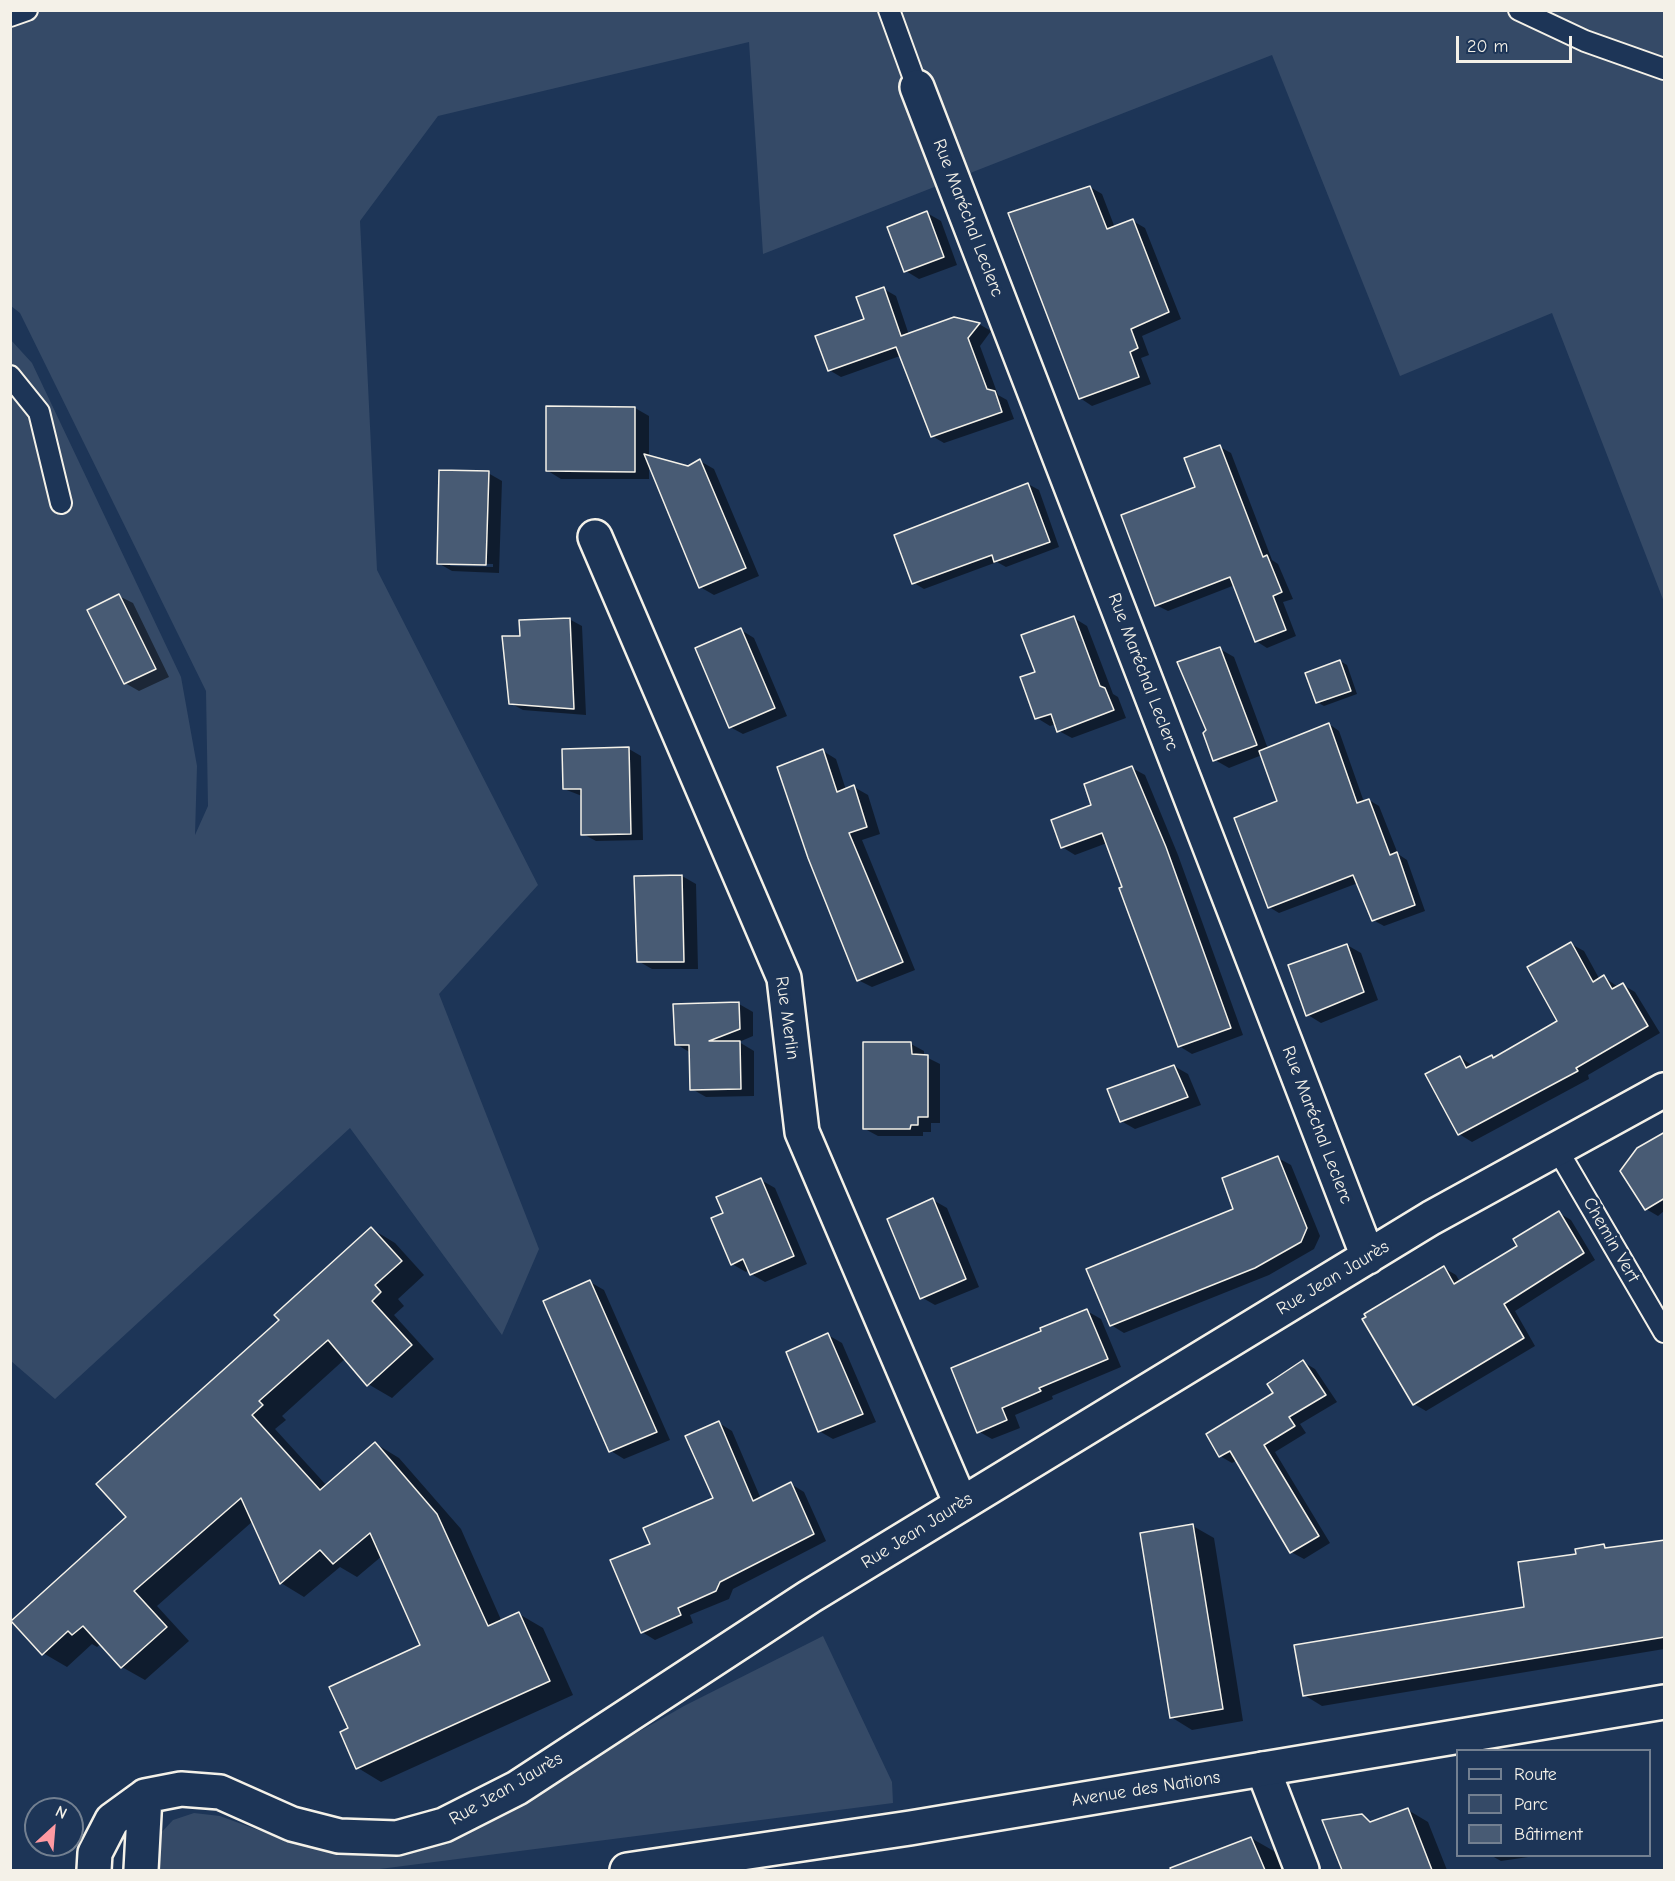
<!DOCTYPE html>
<html>
<head>
<meta charset="utf-8">
<style>
	body { margin:0 }
	#map { position:relative; width:1675px; height:1881px; overflow:hidden; background:#1d3557; font-family:"Comic Neue",sans-serif }
	canvas { display:block }
	.frame { position:absolute; inset:0; border:12px solid #f4f1e8; pointer-events:none }
	.legend { position:absolute; left:1456px; top:1749px; width:195px; height:108px; box-sizing:border-box; background:#1d3557; border:2px solid #738091; margin:0; padding:8px 10px; list-style:none; font-size:18px; color:#f4f1e8 }
	.legend li { display:flex; align-items:center; gap:12px; height:30px }
	.legend b { width:30px; border:2px solid #738091 }
	.north { position:absolute; left:24px; top:1797px; width:60px; height:60px; box-sizing:border-box; background:#1d3557; border:2px solid #738091; border-radius:50%; rotate:26deg; font-size:16px; font-weight:700; line-height:24px; text-align:center; color:#f4f1e8 }
	.north::after { content:''; display:block; margin:auto; width:21px; height:27px; background:#ff9aa2; clip-path:polygon(50% 0,100% 100%,50% 72%,0 100%) }
	.scale { position:absolute; left:1456px; top:36px; width:116px; height:27px; box-sizing:border-box; border:3px solid #f4f1e8; border-top:0; padding-left:8px; font-size:18px; line-height:21px; white-space:nowrap; color:#f4f1e8; -webkit-text-stroke:4px #1d3557; paint-order:stroke }
</style>
</head>
<body>
<div id="map">
<canvas width="1675" height="1881"></canvas>
<div class="frame"></div>
<ul class="legend">
<li><b style="height:8px;background:#1d3557"></b>Route</li>
<li><b style="height:16px;background:#354a67"></b>Parc</li>
<li><b style="height:16px;background:#485b74"></b>Bâtiment</li>
</ul>
<div class="north">N</div>
<div class="scale">20 m</div>
</div>
<script>
const g = document.querySelector('canvas').getContext('2d');
g.lineJoin = 'round';
function fill(path, color) { g.fillStyle = color; g.fill(path, 'evenodd'); }
const shape = rows => new Path2D(rows.map(r => 'M' + r).join(''));
function strokePath(path, color, width, dash) { g.strokeStyle = color; g.lineWidth = width; g.lineCap = dash ? 'butt' : 'round'; g.setLineDash(dash || []); g.stroke(path); }
function write(font, color, halo, rows, align = 'center') {
  g.font = font + ' "Comic Neue",sans-serif'; g.lineWidth = 6; g.setLineDash([]); g.textBaseline = 'middle'; g.strokeStyle = halo; g.fillStyle = color; for (const [text, x, y, turn = 0] of rows) {
    g.save(); g.translate(x, y); g.rotate((+turn || 0) * Math.PI / 180); g.textAlign = isNaN(turn) ? turn : align; if (halo) g.strokeText(text, 0, 0); g.fillText(text, 0, 0); g.restore();
  }
}
const green = shape([
	[11,11,1664,11,1664,602,1552,313,1400,376,1272,55,763,254,749,42,438,116,360,221,377,570,538,885,439,994,539,1249,502,1335,350,1128,55,1399,11,1361,10,339,32,363,181,677,197,766,195,835,208,806,206,691,20,313,11,306],
	[823,1636,892,1782,893,1803,372,1870,155,1870,160,1834,173,1820,194,1813,220,1816,285,1840,323,1849,391,1854,445,1842,684,1706]
]);
const shadow = shape([
	[1090,187,1102,194,1115,228,1133,221,1145,228,1181,319,1142,336,1149,355,1141,358,1151,384,1092,406,1080,398],
	[927,213,941,221,957,265,919,279,906,271],
	[884,289,896,296,909,335,954,318,979,324,991,331,980,346,998,395,1007,400,1014,419,944,443,932,436,900,356,841,377,829,370,866,320],
	[547,408,635,408,649,416,649,457,688,467,700,461,714,469,759,576,714,595,700,587,649,462,649,479,561,479,548,471],
	[1220,447,1231,453,1272,560,1278,564,1293,599,1283,602,1296,636,1267,648,1256,641,1235,585,1168,611,1156,605,1197,488],
	[488,473,502,481,499,573,452,571,438,563],
	[450,563,493,564,493,567,450,566],
	[1028,484,1039,490,1059,547,1006,567,997,562,924,589,914,583],
	[119,596,133,603,169,677,139,691,125,683],
	[1074,618,1087,626,1113,694,1118,697,1126,718,1072,738,1059,731,1056,724,1050,726,1037,718,1037,673],
	[569,619,582,626,586,715,523,710,510,703,522,638],
	[741,630,754,638,787,716,743,734,730,727],
	[1220,649,1234,657,1268,749,1329,724,1339,731,1364,802,1369,800,1379,806,1398,854,1407,860,1425,911,1384,926,1373,920,1358,883,1279,913,1269,907,1279,802,1262,755,1229,768,1215,760,1208,731],
	[1340,661,1347,665,1357,694,1324,706,1317,702],
	[629,749,641,756,643,840,596,841,583,834,582,796,564,789],
	[823,751,836,759,846,790,854,787,868,795,880,834,862,840,915,970,872,987,858,980],
	[1132,768,1145,775,1178,855,1243,1035,1192,1054,1179,1046,1107,843,1075,855,1062,847,1093,806],
	[682,876,696,884,698,969,652,969,638,961],
	[1571,944,1584,951,1600,980,1604,977,1618,987,1623,985,1635,992,1660,1033,1588,1075,1589,1079,1472,1142,1459,1134,1427,1075,1460,1057,1473,1066,1491,1056,1495,1058,1560,1021],
	[1347,945,1361,953,1378,1000,1321,1023,1308,1015,1290,966],
	[739,1004,753,1012,753,1036,739,1042,754,1051,754,1096,706,1097,692,1089,691,1053,676,1044],
	[911,1044,924,1051,924,1056,940,1064,940,1123,931,1123,931,1132,923,1132,923,1136,878,1136,865,1129],
	[1174,1066,1188,1074,1201,1105,1135,1129,1121,1121],
	[1664,1135,1664,1211,1658,1216,1646,1209],
	[1278,1158,1291,1165,1320,1236,1314,1249,1269,1275,1124,1333,1111,1325,1235,1210],
	[761,1180,775,1188,807,1264,765,1282,751,1274,749,1270,746,1272,732,1264,725,1214],
	[933,1200,947,1208,979,1287,935,1305,921,1297],
	[1559,1213,1571,1220,1595,1260,1515,1311,1535,1346,1426,1411,1414,1404,1444,1268,1456,1275,1460,1282,1519,1247],
	[372,1229,395,1243,424,1275,398,1299,404,1306,394,1315,434,1359,392,1398,368,1384,346,1358,282,1416,286,1420,275,1429,327,1486,376,1444,399,1458,461,1529,502,1622,519,1614,543,1628,573,1695,381,1782,358,1768,350,1729,422,1646,382,1556,357,1577,340,1567,304,1597,281,1583,253,1521,157,1606,189,1641,145,1680,122,1667,101,1644,97,1647,92,1644,67,1667,43,1653,128,1517,281,1320],
	[590,1282,604,1290,670,1440,624,1459,611,1451],
	[1087,1311,1101,1319,1121,1367,1052,1396,1053,1399,1015,1415,1020,1428,992,1439,978,1431,1043,1332],
	[828,1335,842,1343,876,1422,833,1439,819,1431],
	[1303,1362,1315,1369,1337,1402,1300,1424,1306,1433,1275,1452,1330,1543,1304,1559,1291,1552,1237,1460,1232,1463,1220,1456],
	[719,1423,732,1431,761,1499,791,1484,804,1492,826,1541,733,1589,729,1599,690,1615,693,1623,655,1640,642,1632,651,1545,715,1499],
	[1193,1526,1214,1538,1243,1721,1192,1730,1171,1717],
	[1664,1542,1664,1649,1322,1706,1304,1695,1526,1609,1577,1555,1604,1546,1609,1549],
	[1408,1810,1428,1822,1447,1870,1344,1870,1324,1821,1361,1816,1373,1823],
	[1251,1838,1279,1854,1285,1870,1205,1870,1200,1858],
	[1492,1856,1535,1856,1501,1861]
]);
const building = shape([
	[1090,186,1107,229,1133,219,1169,312,1131,329,1138,348,1130,352,1139,377,1079,399,1008,213,1090,186],
	[927,211,944,257,904,272,887,227,927,211],
	[884,287,901,336,954,317,980,323,968,338,987,389,995,391,1002,412,931,437,896,347,828,371,815,336,864,319,856,297,884,287],
	[546,406,635,407,635,472,546,471,546,406],
	[1220,445,1263,557,1267,555,1282,592,1273,596,1286,630,1255,642,1230,577,1155,606,1121,515,1195,487,1184,458,1220,445],
	[644,454,688,466,700,459,746,568,699,588,644,454],
	[439,470,489,471,486,565,437,564,439,470],
	[1028,483,1050,542,994,562,992,555,912,584,894,535,1028,483],
	[119,594,156,669,124,684,87,610,119,594],
	[1074,616,1100,686,1105,688,1114,710,1057,732,1051,714,1035,719,1020,677,1035,672,1021,635,1074,616],
	[570,618,574,709,509,704,502,636,520,636,519,620,570,618],
	[741,628,775,708,729,728,695,648,741,628],
	[1220,647,1257,745,1213,761,1203,733,1206,730,1177,662,1220,647],
	[1340,660,1351,691,1316,703,1305,673,1340,660],
	[1329,723,1357,803,1369,799,1390,855,1397,852,1415,905,1372,921,1353,875,1268,908,1234,818,1277,801,1259,751,1329,723],
	[629,747,631,834,581,835,581,789,563,789,562,749,629,747],
	[823,749,837,792,854,785,867,827,849,833,903,962,857,981,808,858,777,767,823,749],
	[1132,766,1166,847,1231,1028,1178,1047,1119,888,1122,887,1102,833,1061,848,1051,820,1091,805,1084,784,1132,766],
	[682,875,684,962,637,962,634,876,682,875],
	[1571,942,1593,982,1604,975,1612,989,1623,983,1648,1026,1576,1068,1578,1071,1458,1135,1425,1074,1460,1056,1466,1068,1492,1055,1493,1058,1557,1021,1527,967,1571,942],
	[1347,944,1364,992,1306,1016,1288,965,1347,944],
	[739,1002,740,1029,709,1041,740,1041,741,1089,690,1090,689,1045,675,1045,673,1004,739,1002],
	[863,1042,911,1042,912,1054,928,1055,928,1117,918,1117,918,1125,911,1125,910,1129,863,1129,863,1042],
	[1174,1065,1188,1097,1120,1122,1107,1089,1174,1065],
	[1665,1132,1665,1198,1645,1210,1620,1171,1637,1148,1665,1132],
	[1278,1156,1307,1228,1301,1242,1255,1268,1110,1326,1086,1269,1233,1209,1222,1178,1278,1156],
	[761,1178,794,1256,750,1275,743,1259,731,1265,711,1218,723,1213,716,1197,761,1178],
	[933,1198,966,1279,920,1299,887,1219,933,1198],
	[1559,1211,1584,1253,1504,1304,1524,1338,1413,1405,1362,1319,1366,1317,1364,1314,1444,1266,1454,1284,1517,1246,1513,1239,1559,1211],
	[371,1227,402,1261,375,1285,381,1292,372,1301,412,1345,367,1386,328,1340,259,1401,263,1405,252,1415,320,1490,375,1442,437,1514,488,1626,519,1612,550,1681,356,1769,340,1732,348,1728,329,1687,420,1645,370,1533,333,1564,320,1550,280,1584,241,1498,134,1591,167,1627,121,1668,83,1626,72,1635,68,1631,42,1655,11,1621,126,1517,96,1484,279,1320,274,1315,371,1227],
	[590,1280,657,1432,609,1452,543,1301,590,1280],
	[1087,1309,1108,1359,1039,1388,1041,1391,1002,1408,1007,1420,977,1433,951,1368,1041,1331,1040,1328,1087,1309],
	[828,1333,863,1414,818,1432,786,1352,828,1333],
	[1303,1360,1326,1395,1289,1417,1295,1426,1264,1445,1319,1536,1290,1553,1230,1451,1219,1457,1206,1434,1273,1393,1267,1384,1303,1360],
	[719,1421,753,1501,791,1482,814,1534,720,1582,716,1591,678,1608,681,1615,641,1633,610,1560,650,1544,643,1528,713,1498,685,1436,719,1421],
	[1193,1524,1223,1709,1170,1718,1140,1533,1193,1524],
	[1665,1540,1665,1637,1303,1696,1294,1645,1524,1607,1518,1562,1576,1554,1575,1549,1604,1544,1605,1548,1665,1540],
	[1408,1808,1432,1870,1342,1870,1322,1820,1362,1814,1370,1822,1408,1808],
	[1251,1837,1265,1870,1171,1870,1170,1868,1251,1837]
]);
const service = shape([
	[889,10,917,87],
	[1519,10,1585,41,1664,69],
	[10,16,27,10],
	[10,376,39,412,61,503],
	[1557,1149,1664,1332]
]);
const minor = shape([
	[917,87,1368,1257],
	[595,537,784,978,802,1132,961,1504],
	[1263,1769,1302,1870],
	[94,1870,95,1853,112,1820,145,1796,181,1789,220,1792,292,1824,339,1836,397,1838,444,1825,517,1788,809,1597,1431,1218,1664,1090],
	[141,1870,145,1796]
]);
const secondary = shape([
	[627,1870,910,1828,1664,1702]
]);
const streetNames = [
	["Rue Maréchal Leclerc",968,218,69],
	["Rue Maréchal Leclerc",1143,672,69],
	["Rue Merlin",787,1018,82],
	["Rue Maréchal Leclerc",1317,1125,69],
	["Chemin Vert",1611,1240,60],
	["Rue Jean Jaurès",1333,1278,-31],
	["Rue Jean Jaurès",917,1531,-32],
	["Rue Jean Jaurès",506,1789,-30],
	["Avenue des Nations",1146,1789,-9]
];
fill(green, '#354a67');
fill(shadow, '#0007');
fill(building, '#485b74');
strokePath(building, '#f4f1e8', 1.5);
strokePath(service, '#f4f1e8', 24);
strokePath(minor, '#f4f1e8', 38);
strokePath(secondary, '#f4f1e8', 38);
strokePath(service, '#1d3557', 20);
strokePath(minor, '#1d3557', 33);
strokePath(secondary, '#1d3557', 33);
write('18px', '#f4f1e8', '#1d3557', streetNames);
</script>
</body>
</html>
